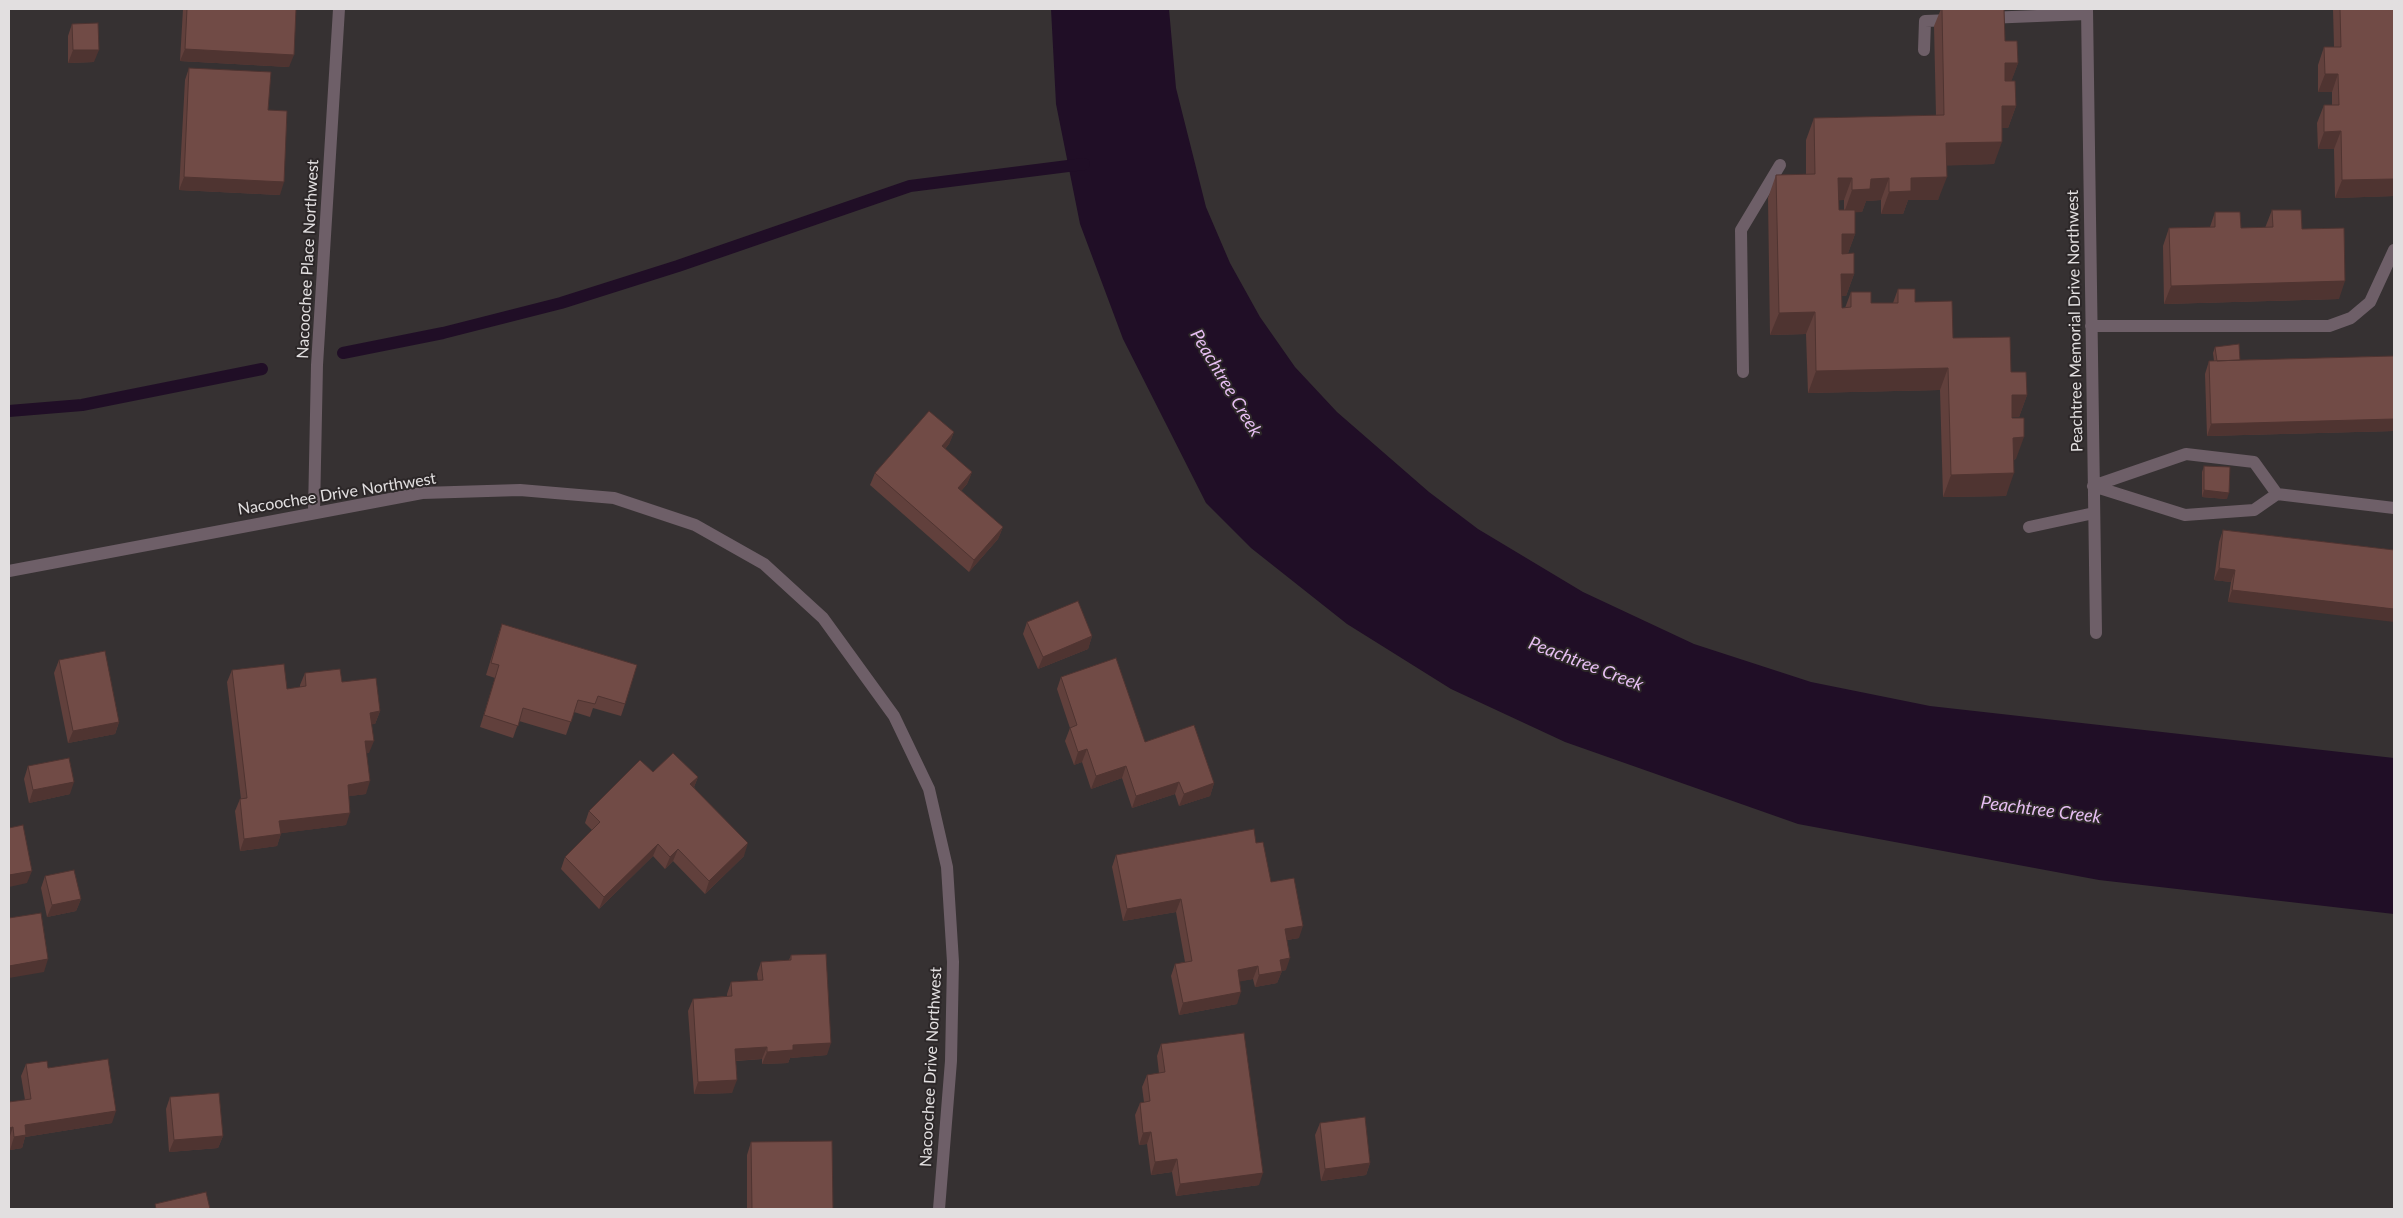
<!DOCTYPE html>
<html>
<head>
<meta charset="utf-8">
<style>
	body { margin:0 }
	#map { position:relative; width:2403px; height:1218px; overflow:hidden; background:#363132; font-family:Lato,sans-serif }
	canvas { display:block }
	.frame { position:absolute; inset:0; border:10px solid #e2dfe0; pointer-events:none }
</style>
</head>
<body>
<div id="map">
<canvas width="2403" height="1218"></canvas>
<div class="frame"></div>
</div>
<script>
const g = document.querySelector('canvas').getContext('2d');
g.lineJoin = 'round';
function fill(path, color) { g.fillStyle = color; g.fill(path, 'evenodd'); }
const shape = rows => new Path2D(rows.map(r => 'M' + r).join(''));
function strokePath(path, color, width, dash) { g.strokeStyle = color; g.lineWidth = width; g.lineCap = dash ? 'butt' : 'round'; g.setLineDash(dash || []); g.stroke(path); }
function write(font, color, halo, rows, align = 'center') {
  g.font = font + ' Lato,sans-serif'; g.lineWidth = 4; g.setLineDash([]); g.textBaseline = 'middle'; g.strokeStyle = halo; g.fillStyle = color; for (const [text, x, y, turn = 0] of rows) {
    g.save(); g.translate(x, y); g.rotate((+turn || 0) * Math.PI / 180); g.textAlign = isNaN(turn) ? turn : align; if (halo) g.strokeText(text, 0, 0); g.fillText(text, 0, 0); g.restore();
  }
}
const water = shape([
	[1051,9,1169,9,1176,88,1206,207,1230,263,1260,317,1295,367,1337,412,1429,492,1478,529,1583,592,1694,644,1811,682,1930,706,2394,758,2394,914,2099,880,1798,824,1565,742,1451,689,1347,624,1251,548,1206,503,1123,339,1080,224,1056,104]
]);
const stream = shape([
	[343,353,443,333,561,303,678,266,910,186,1084,164],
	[9,411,82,405,262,369]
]);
const minor = shape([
	[2087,9,2096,633],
	[1987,18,2087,14],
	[1924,50,1925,21,1952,20],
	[2091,326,2329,326,2351,318,2370,302,2394,250],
	[1743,372,1741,230,1780,165],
	[2093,486,2185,515,2254,510,2277,494,2394,508],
	[2093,486,2186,454,2254,462,2277,494],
	[314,512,317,365,339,9],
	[2029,527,2094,513],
	[9,571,422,493,520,490,614,498,695,525,764,564,823,618,894,716,929,789,947,867,953,962,951,1061,939,1209]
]);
const wall = shape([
	[183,9,296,9,289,67,180,61],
	[1941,9,2004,9,2005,41,2018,63,2011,81,2016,106,2008,128,2002,128,1994,164,1947,165,1938,200,1908,200,1903,214,1881,214,1881,200,1866,201,1862,212,1855,212,1855,234,1848,253,1854,274,1846,296,1841,296,1842,308,1845,308,1851,292,1871,303,1893,303,1898,289,1915,302,1953,338,2011,372,2027,395,2019,417,2012,417,2016,459,2013,460,2006,496,1943,497,1940,390,1808,393,1806,334,1770,335,1768,198,1776,175,1806,175,1806,140,1814,118,1936,116,1934,26],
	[1839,200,1844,200,1844,210,1839,210],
	[2333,9,2394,9,2394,196,2335,198,2334,149,2318,149,2317,123,2324,105,2332,105,2332,92,2318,92,2318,65,2324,47,2334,47],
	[72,24,94,62,68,63,68,36],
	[189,68,268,110,280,195,179,190,185,80],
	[2272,210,2302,229,2339,299,2164,304,2163,246,2169,228,2210,227,2215,212,2241,228,2265,228],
	[2215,347,2240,360,2394,356,2394,431,2207,436,2205,374,2209,361,2214,361,2213,353],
	[954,432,949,444,945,449,972,472,967,484,961,491,1003,527,998,539,969,572,870,485,875,473],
	[2204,466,2227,499,2202,497,2202,472],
	[2223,530,2394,550,2228,602,2231,582,2214,580,2219,542],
	[1027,622,1092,636,1088,649,1038,669,1023,634],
	[502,624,625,704,621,716,593,708,590,717,574,712,566,735,519,721,513,738,480,727,495,678,486,675,498,636],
	[59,660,119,722,115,734,68,743,54,673],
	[232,670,287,689,300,687,300,685,305,673,342,682,380,711,375,724,371,724,369,753,366,753,366,794,349,796,346,825,281,833,277,846,240,851,235,811,240,799,241,799,227,682],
	[1061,677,1145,742,1214,783,1210,796,1179,806,1175,794,1132,808,1122,778,1091,789,1082,762,1074,765,1065,741,1070,728,1057,689],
	[28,766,70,794,29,803,24,779],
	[653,772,698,777,694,787,744,856,705,894,673,861,665,869,653,856,599,909,561,869,565,857,592,830,585,823,589,811],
	[1256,843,1271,882,1299,938,1287,940,1286,970,1282,971,1277,983,1255,987,1253,979,1240,981,1237,1004,1179,1015,1171,976,1175,964,1185,962,1176,912,1123,921,1112,867,1116,855],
	[45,876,81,899,76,911,47,917,41,888],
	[791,955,827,1055,790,1058,788,1063,762,1064,762,1059,736,1061,732,1093,694,1094,688,1011,693,999,727,996,727,994,731,982,758,981,757,974,761,962,789,960],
	[1161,1044,1259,1185,1176,1196,1172,1172,1151,1175,1147,1144,1139,1145,1135,1115,1140,1103,1144,1102,1142,1087,1147,1075,1159,1073,1157,1056],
	[26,1064,48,1068,112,1123,25,1137,22,1148,10,1150,9,1142,9,1102,25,1100,21,1076],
	[170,1097,223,1136,218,1148,169,1152,166,1109],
	[1320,1123,1370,1163,1366,1175,1321,1181,1315,1135],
	[751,1142,833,1209,747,1209,747,1155]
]);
const shadedWall = shape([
	[185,49,294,55,289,67,180,61],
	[73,50,99,50,94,62,68,63],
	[2005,63,2018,63,2010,85,1996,86],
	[2325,74,2338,74,2332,92,2318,92],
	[2002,106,2016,106,2008,128,1994,128],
	[2341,131,2334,149,2318,149,2324,132],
	[2002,142,1994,164,1938,166,1946,143],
	[184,177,284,182,280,195,179,190],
	[1947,177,1938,200,1908,200,1903,214,1881,214,1889,192,1911,178],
	[1838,178,1852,178,1844,200,1830,201],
	[1889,178,1881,200,1866,201,1862,212,1844,213,1852,190,1871,179],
	[2394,179,2394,196,2335,198,2342,180],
	[1842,234,1855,234,1847,256,1834,257],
	[1841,274,1854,274,1846,296,1833,296],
	[2345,281,2339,299,2164,304,2171,286],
	[1815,312,1806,334,1770,335,1779,313],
	[1948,368,1940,390,1808,393,1816,371],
	[2012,395,2027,395,2019,417,2004,417],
	[2394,419,2394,431,2207,436,2211,424],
	[954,432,949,444,937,458,942,446],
	[2024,437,2016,459,2005,460,2013,438],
	[972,472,967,484,953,500,958,488],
	[2014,473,2006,496,1943,497,1951,475],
	[2204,490,2229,493,2227,499,2202,497],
	[1003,527,998,539,969,572,974,560],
	[2219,568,2235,570,2231,582,2214,580],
	[2232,590,2394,609,2394,622,2228,602],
	[1092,636,1088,649,1038,669,1043,657],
	[380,711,375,724,365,725,370,713],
	[119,722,115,734,68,743,73,731],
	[365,741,374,741,369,753,360,754],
	[1087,749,1082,762,1074,765,1078,752],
	[1126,766,1122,778,1091,789,1096,776],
	[698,777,693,789,690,784],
	[370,781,366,794,343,797,348,785],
	[74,782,70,794,29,803,33,790],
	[1179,782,1175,794,1132,808,1136,796],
	[1214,783,1210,796,1179,806,1184,794],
	[350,813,346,825,275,834,279,821],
	[281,834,277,846,240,851,244,839],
	[748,843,744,856,705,894,709,881],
	[658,844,653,856,599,909,604,897],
	[678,849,673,861,665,869,670,857],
	[32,871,27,883,9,887,9,875],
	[81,899,76,911,47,917,52,905],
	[1181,899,1176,912,1123,921,1127,909],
	[1303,926,1299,938,1280,941,1285,929],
	[1290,958,1286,970,1282,971,1277,983,1255,987,1259,975,1280,960],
	[48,959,44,972,9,978,9,966],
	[1258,966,1253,979,1233,983,1238,970],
	[1241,992,1237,1004,1179,1015,1183,1003],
	[831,1043,827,1055,790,1058,788,1063,762,1064,767,1052,793,1045],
	[767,1047,762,1059,731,1061,735,1049],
	[737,1080,732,1093,694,1094,698,1082],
	[116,1111,112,1123,25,1137,22,1148,10,1150,14,1137,25,1125],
	[13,1127,9,1139,9,1128],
	[1151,1132,1147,1144,1139,1145,1143,1133],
	[223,1136,218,1148,169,1152,174,1140],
	[1177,1159,1172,1172,1151,1175,1155,1162],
	[1370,1163,1366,1175,1321,1181,1325,1169],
	[1263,1173,1259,1185,1176,1196,1180,1184]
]);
const building = shape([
	[187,9,296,9,294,55,185,49,187,9],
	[1942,9,2004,9,2005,41,2017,41,2018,63,2005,63,2005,81,2015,81,2016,106,2002,106,2002,142,1946,143,1947,177,1911,178,1911,191,1889,192,1889,178,1871,179,1870,189,1852,190,1852,178,1838,178,1839,210,1855,210,1855,234,1842,234,1842,254,1854,253,1854,274,1841,274,1842,308,1851,307,1851,292,1871,292,1871,303,1898,303,1898,289,1915,289,1915,302,1952,301,1953,338,2010,337,2011,372,2026,372,2027,395,2012,395,2012,418,2024,418,2024,437,2013,438,2014,473,1951,475,1948,368,1816,371,1815,312,1779,313,1776,175,1815,174,1814,118,1944,115,1942,9],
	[2340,9,2394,9,2394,179,2342,180,2341,131,2324,132,2324,105,2339,105,2338,74,2325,74,2324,47,2341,47,2340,9],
	[98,23,99,50,73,50,72,24,98,23],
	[189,68,271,72,268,110,287,111,284,182,184,177,189,68],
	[2272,210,2301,210,2302,229,2344,228,2345,281,2171,286,2169,228,2215,227,2215,212,2240,212,2241,228,2273,227,2272,210],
	[2239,344,2240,360,2217,361,2215,347,2239,344],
	[2394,356,2394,419,2211,424,2209,361,2394,356],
	[929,411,954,432,942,446,972,472,958,488,1003,527,974,560,875,473,929,411],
	[2204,466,2230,467,2229,493,2204,490,2204,466],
	[2223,530,2394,550,2394,609,2232,590,2235,570,2219,568,2223,530],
	[1078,601,1092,636,1043,657,1027,622,1078,601],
	[502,624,637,665,625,704,598,696,595,704,578,700,571,722,523,708,518,726,484,715,499,665,491,663,502,624],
	[105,651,119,722,73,731,59,660,105,651],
	[1116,658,1145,742,1194,725,1214,783,1184,794,1179,782,1136,796,1126,766,1096,776,1087,749,1078,752,1070,728,1077,725,1061,677,1116,658],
	[284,664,287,689,306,686,305,673,340,669,342,682,376,678,380,711,370,713,374,741,365,741,370,781,348,785,350,813,279,821,281,834,244,839,240,799,247,798,232,670,284,664],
	[673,753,698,777,690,784,748,843,709,881,678,849,670,857,658,844,604,897,565,857,600,822,589,811,640,760,653,772,673,753],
	[69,758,74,782,33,790,28,766,69,758],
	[23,825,32,871,9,875,9,828,23,825],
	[1254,829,1256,843,1263,842,1271,882,1294,878,1303,926,1285,929,1290,958,1280,960,1282,971,1259,975,1258,966,1238,970,1241,992,1183,1003,1175,964,1192,961,1181,899,1127,909,1116,855,1254,829],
	[74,870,81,899,52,905,45,876,74,870],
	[41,913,48,959,9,966,9,918,41,913],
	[826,954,831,1043,793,1045,793,1050,767,1052,767,1047,735,1049,737,1080,698,1082,693,999,732,996,731,982,763,980,761,962,791,960,791,955,826,954],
	[1244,1033,1263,1173,1180,1184,1177,1159,1155,1162,1151,1132,1143,1133,1140,1103,1150,1101,1147,1075,1165,1072,1161,1044,1244,1033],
	[108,1059,116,1111,25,1125,26,1135,14,1137,13,1127,9,1128,9,1102,31,1099,26,1064,47,1061,48,1068,108,1059],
	[219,1093,223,1136,174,1140,170,1097,219,1093],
	[1365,1117,1370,1163,1325,1169,1320,1123,1365,1117],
	[832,1141,833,1209,752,1209,751,1142,832,1141],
	[206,1192,210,1209,156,1209,155,1204,206,1192]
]);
const streetNames = [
	["Nacoochee Place Northwest",308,259,-87],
	["Peachtree Memorial Drive Northwest",2075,321,-91],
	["Nacoochee Drive Northwest",337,494,-9],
	["Nacoochee Drive Northwest",931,1067,-87]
];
const waterNames = [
	["Peachtree Creek",1226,383,59],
	["Peachtree Creek",1586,664,21],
	["Peachtree Creek",2041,810,7]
];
fill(water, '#200e26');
strokePath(stream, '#200e26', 12);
strokePath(minor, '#6e5f68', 12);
fill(wall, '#61403c');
fill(shadedWall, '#4f3431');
fill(building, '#714b46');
strokePath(building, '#4f3431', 1);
write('16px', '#e2dfe0', '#2c2728', streetNames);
write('italic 18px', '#e6bef2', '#2c2728', waterNames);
</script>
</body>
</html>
